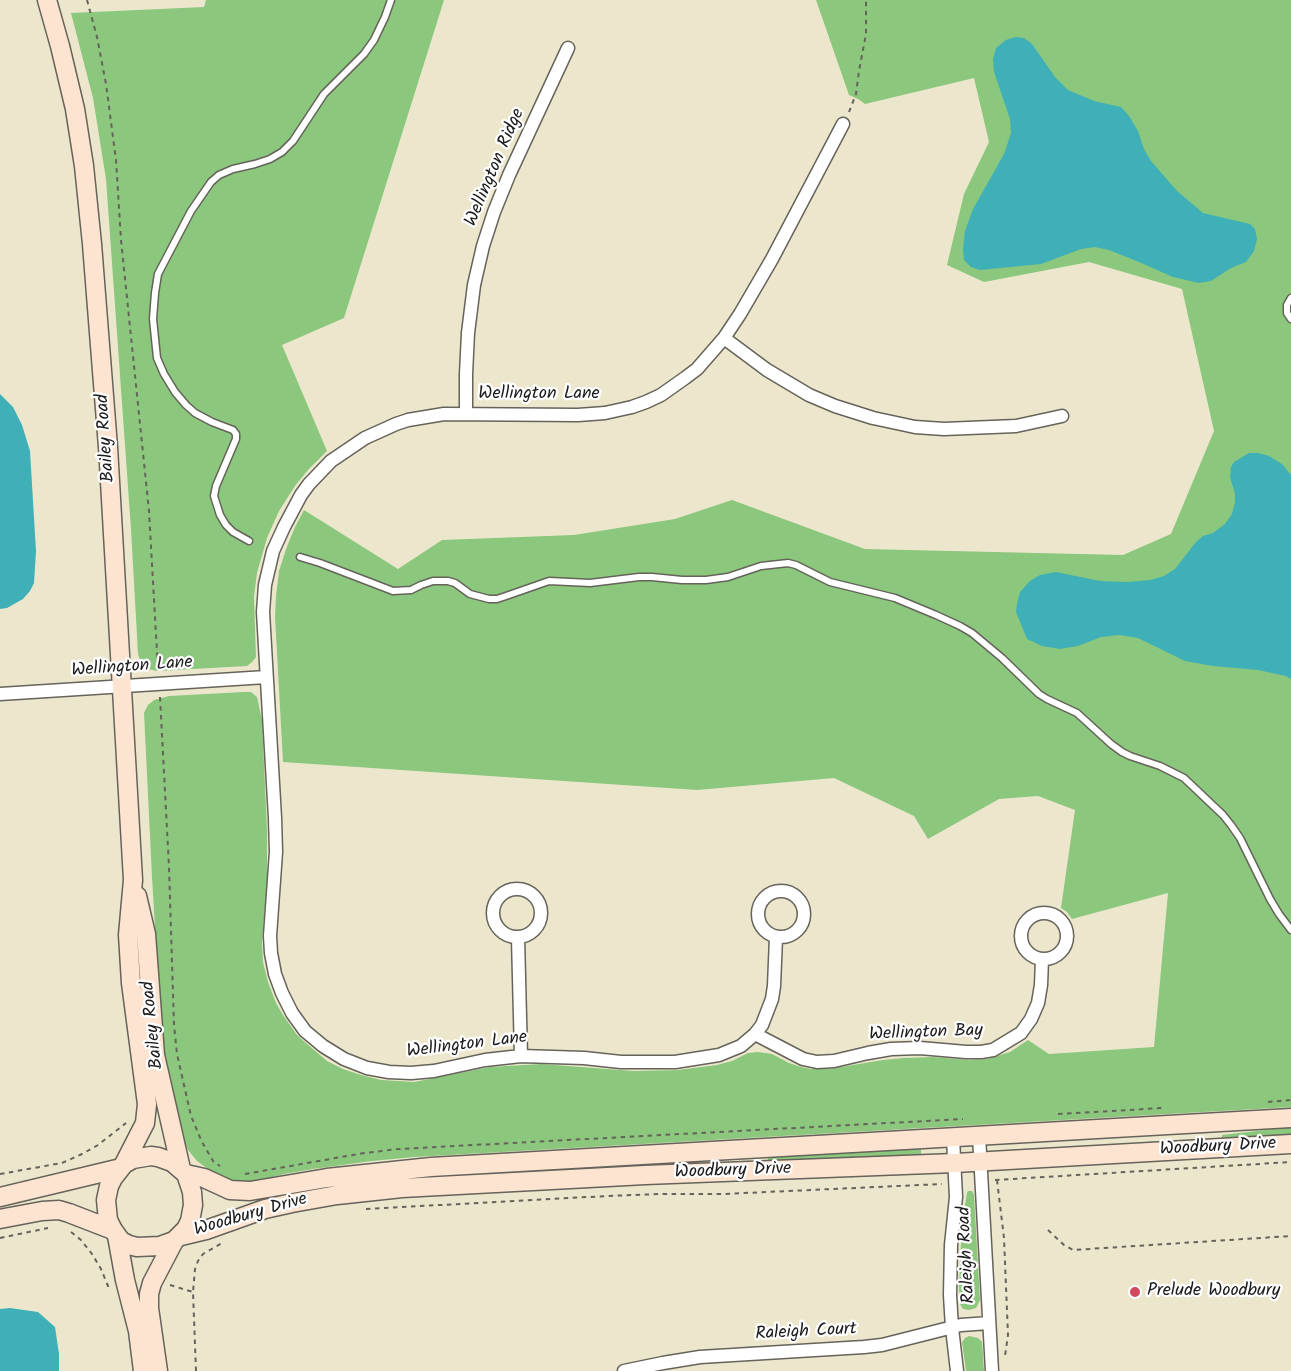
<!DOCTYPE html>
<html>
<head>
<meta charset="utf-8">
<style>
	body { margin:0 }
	canvas { display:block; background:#ece7cc }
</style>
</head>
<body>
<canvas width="1291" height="1371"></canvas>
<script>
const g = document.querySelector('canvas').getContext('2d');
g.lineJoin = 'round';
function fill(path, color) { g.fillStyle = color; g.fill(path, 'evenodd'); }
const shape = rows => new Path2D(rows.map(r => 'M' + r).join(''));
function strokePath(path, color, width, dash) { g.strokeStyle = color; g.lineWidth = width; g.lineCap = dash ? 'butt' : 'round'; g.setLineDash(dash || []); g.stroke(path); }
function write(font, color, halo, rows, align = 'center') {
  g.font = font + ' Kalam,sans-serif'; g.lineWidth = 4.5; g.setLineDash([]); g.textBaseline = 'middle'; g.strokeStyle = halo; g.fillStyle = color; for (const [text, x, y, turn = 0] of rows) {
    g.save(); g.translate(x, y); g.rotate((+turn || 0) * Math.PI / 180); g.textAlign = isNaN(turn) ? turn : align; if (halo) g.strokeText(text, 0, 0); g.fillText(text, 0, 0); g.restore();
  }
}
const green = shape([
	[206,0,444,0,344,318,282,345,327,451,308,470,295,486,279,511,267,538,257,573,254,597,256,657,252,662,247,666,157,671,144,668,142,666,138,654,131,529,106,179,93,98,71,13,204,7],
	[816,0,1291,0,1291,1107,414,1157,372,1161,313,1169,284,1174,253,1182,234,1182,215,1174,197,1161,188,1150,184,1140,164,1077,152,877,144,713,148,705,154,700,169,696,244,692,251,692,257,697,262,720,267,830,267,881,262,942,263,962,268,982,276,1003,283,1015,297,1035,306,1043,327,1061,343,1069,361,1075,381,1080,414,1082,490,1067,541,1064,634,1071,678,1070,717,1065,732,1061,748,1053,758,1052,772,1054,789,1063,801,1067,811,1069,829,1069,883,1060,904,1058,933,1057,969,1060,987,1059,1010,1052,1028,1040,1049,1054,1154,1047,1168,893,1072,919,1067,912,1061,908,1075,810,1038,796,999,799,928,839,914,816,834,778,697,790,283,762,275,617,276,596,279,571,286,549,295,527,304,510,398,569,442,540,574,535,675,519,732,500,865,549,1123,555,1171,534,1214,431,1182,289,1089,262,984,282,947,265,964,194,989,142,974,78,865,104,858,99,849,95],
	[1291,1127,1291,1136,1222,1140,1222,1135],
	[902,1149,921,1149,921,1155,768,1162,768,1156],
	[968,1191,972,1191,974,1195,980,1300,976,1308,969,1310,963,1309,960,1304,959,1286,962,1223,967,1193],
	[969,1336,978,1338,982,1342,984,1371,966,1371,962,1342,965,1338]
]);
const water = shape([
	[1015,37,1024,38,1032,44,1055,77,1068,90,1094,101,1121,107,1129,116,1138,131,1144,149,1151,161,1177,191,1203,213,1250,224,1255,229,1257,239,1254,251,1246,262,1231,268,1211,281,1199,283,1173,277,1139,262,1109,250,1095,247,1081,249,1041,264,980,270,971,267,964,260,963,249,965,231,973,209,1004,154,1011,133,1010,119,994,72,993,59,996,48,1006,40],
	[0,394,13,407,22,425,30,451,36,551,34,583,30,591,23,599,7,608,0,609],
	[1249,453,1258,453,1269,456,1282,464,1291,475,1291,679,1286,676,1258,670,1213,666,1185,661,1138,638,1119,635,1101,637,1078,646,1060,649,1042,646,1027,639,1016,612,1017,603,1020,592,1030,581,1040,575,1056,572,1100,581,1128,582,1150,580,1164,576,1175,569,1196,542,1203,536,1213,533,1225,524,1232,514,1235,502,1235,494,1230,477,1231,467,1234,462],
	[10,1308,38,1312,55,1327,59,1354,59,1371,0,1371,0,1309]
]);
const path = shape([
	[87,0,97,37,106,84,116,160,121,240,149,511,158,670],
	[849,112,856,94,859,71,866,34,866,0],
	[160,697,169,867,174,1025,177,1054,191,1116,202,1142,213,1161,220,1166],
	[1268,1102,1291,1100],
	[1058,1114,1163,1108],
	[0,1174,62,1163,82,1154,98,1145,126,1123],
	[245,1174,364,1153,399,1149,963,1119],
	[995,1180,1291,1162],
	[997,1180,1004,1238,1008,1335,1005,1356],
	[366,1209,607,1196,661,1194,723,1194,942,1184],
	[1048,1230,1064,1245,1073,1250,1291,1236],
	[71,1232,81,1240,92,1254,101,1269,108,1286,111,1285],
	[0,1238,48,1228],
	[170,1285,193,1292],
	[196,1371,193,1292,195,1269,198,1261,203,1254,224,1242]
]);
const service = shape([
	[1291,298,1287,305,1287,313,1291,319],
	[249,541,233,532,226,525,220,515,214,496,216,486,236,439,236,434,233,430,212,422,195,413,186,405,175,392,164,374,157,358,153,319,155,293,158,274,191,211,211,182,219,175,233,169,255,164,270,159,282,152,293,141,324,94,364,54,374,40,385,17,391,0],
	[300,557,320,563,393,591,411,590,421,585,433,581,448,581,455,583,470,594,489,599,497,599,506,596,549,581,590,583,639,577,652,577,682,580,706,580,728,577,761,566,788,563,796,565,830,582,895,598,936,615,960,626,972,633,1002,658,1039,694,1047,699,1077,713,1111,744,1122,752,1130,756,1160,766,1184,778,1223,815,1231,825,1240,838,1270,899,1279,914,1291,930]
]);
const minor = shape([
	[724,338,767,370,809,395,835,406,873,418,915,427,944,429,1016,426,1062,416],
	[466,413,466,374,468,333,474,285,483,246,494,212,509,175,568,48],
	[0,694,266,677],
	'493 913a24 24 0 1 1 48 0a24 24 0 1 1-48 0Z',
	'758 914a23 23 0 1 1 46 0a23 23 0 1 1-46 0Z',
	'1021 936a23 23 0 1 1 46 0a23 23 0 1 1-46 0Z',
	[776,937,774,986,772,999,762,1025,755,1034,741,1046,719,1055,675,1062,621,1062,584,1058,521,1056,485,1060,434,1071,411,1073,389,1072,367,1068,344,1059,323,1046,305,1031,292,1013,282,993,275,974,271,953,270,936,276,852,275,818,263,612,265,585,273,551,284,527,301,495,309,484,331,461,365,438,396,424,408,420,444,414,578,415,605,413,632,407,646,402,661,395,685,378,697,369,724,338,740,314,772,259,843,124],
	[518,938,521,1056],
	[755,1034,803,1059,817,1062,834,1061,868,1053,891,1049,920,1048,966,1052,981,1052,993,1050,1021,1033,1031,1019,1038,1003,1041,985,1042,959],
	[979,1136,992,1371],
	[953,1138,956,1197,951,1245,950,1295,952,1328,957,1371],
	[624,1371,663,1363,700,1357,864,1347,882,1345,961,1325,989,1323]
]);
const secondary = shape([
	[47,0,60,46,75,109,84,166,92,244,108,447,133,880,128,935,131,983,147,1104,145,1123,124,1164],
	[137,896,146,934,155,1055,181,1169],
	[151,1156,158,1157,172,1162,186,1174,192,1192,193,1205,190,1221,186,1229,174,1241,160,1246,137,1247,129,1245,121,1241,113,1230,108,1220,106,1200,109,1186,113,1178,124,1164,133,1159,151,1156],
	[186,1174,204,1178,230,1190,250,1191,327,1178,431,1167,1291,1118],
	[0,1197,121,1168],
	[0,1219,42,1211,59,1210,69,1213,113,1230],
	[117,1236,125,1280,138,1331,143,1371],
	[181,1236,206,1230,265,1209,292,1203,337,1195,402,1188,645,1175,955,1163,1291,1144],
	[158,1371,149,1308,149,1294,152,1283,174,1241]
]);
const markers = [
	[1135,1292,6,"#d1495b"]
];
const streetNames = [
	["Wellington Ridge",496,168,-67],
	["Wellington Lane",539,395],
	["Bailey Road",107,438,-94],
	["Wellington Lane",132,668,-4],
	["Bailey Road",154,1025,-96],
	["Wellington Bay",926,1034,-2],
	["Wellington Lane",467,1046,-7],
	["Woodbury Drive",1218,1148,-3],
	["Woodbury Drive",733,1172,-2],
	["Woodbury Drive",251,1216,-16],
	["Raleigh Road",968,1255,-93],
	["Raleigh Court",806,1333,-3]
];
const poiNames = [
	["Prelude Woodbury",1147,1292]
];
fill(green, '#8bc77d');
fill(water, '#3fb0b8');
strokePath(service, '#65635a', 9);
strokePath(minor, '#65635a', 15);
strokePath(secondary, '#65635a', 21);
strokePath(path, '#65635a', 2, [4.5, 4.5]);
strokePath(service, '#fff', 6);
strokePath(minor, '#fff', 12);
strokePath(secondary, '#fde4d1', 18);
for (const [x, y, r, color] of markers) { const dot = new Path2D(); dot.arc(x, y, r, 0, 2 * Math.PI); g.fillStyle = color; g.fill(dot); strokePath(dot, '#fff', 2); }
write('18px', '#1c1c1c', '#fff', streetNames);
write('18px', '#1c1c1c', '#fff', poiNames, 'left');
</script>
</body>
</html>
